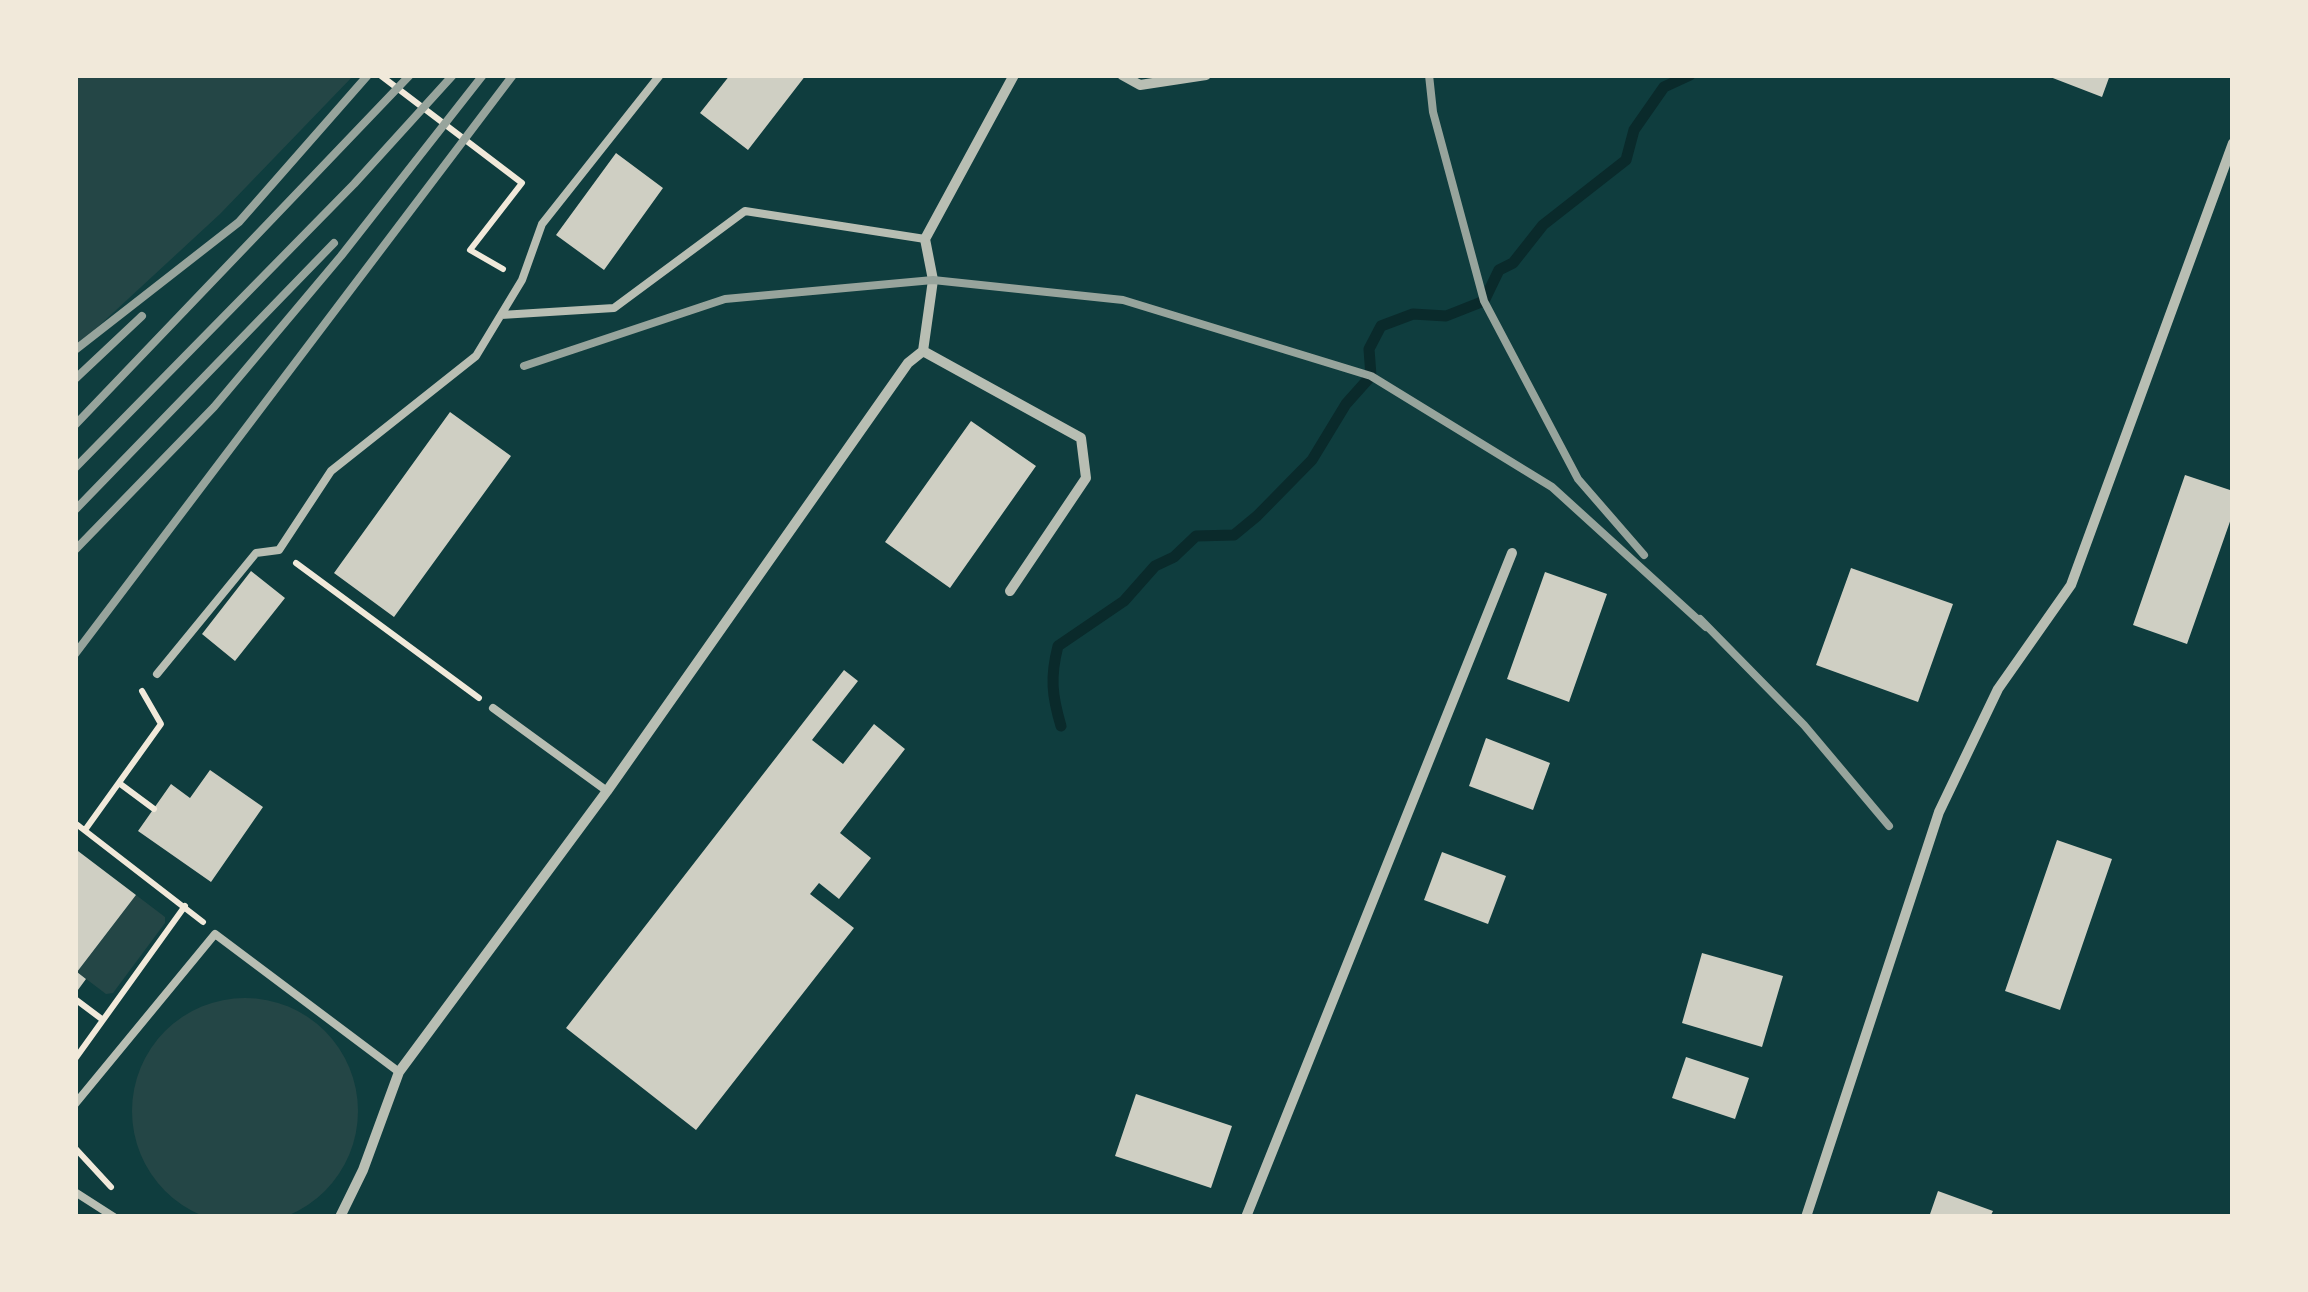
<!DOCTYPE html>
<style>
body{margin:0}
#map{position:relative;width:2308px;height:1292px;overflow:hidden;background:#0f3d3e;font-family:"IBM Plex Sans",sans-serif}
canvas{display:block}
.frame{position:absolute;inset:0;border:78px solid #f1e9da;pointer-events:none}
</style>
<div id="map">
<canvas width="2308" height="1292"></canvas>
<div class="frame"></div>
</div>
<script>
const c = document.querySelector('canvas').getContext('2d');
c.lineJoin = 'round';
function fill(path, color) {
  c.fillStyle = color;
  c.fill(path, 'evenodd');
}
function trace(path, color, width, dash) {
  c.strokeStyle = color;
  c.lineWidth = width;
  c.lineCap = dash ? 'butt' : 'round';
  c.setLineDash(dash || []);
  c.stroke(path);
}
const green = new Path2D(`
 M75,75H354L220,214L75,348Z
 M136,895L165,917V923L113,993L106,994L77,972Z
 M132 1111a113 113 0 1 1 226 0a113 113 0 1 1-226 0Z`);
const stream = new Path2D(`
 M1061,726C1052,696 1050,677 1058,646L1124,601L1155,566L1174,557L1196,536L1234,535L1257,516L1312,460L1346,404L1371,376L1369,349L1381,326L1413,314L1446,316L1484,301L1499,270L1513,263L1543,225L1626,160L1634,130L1664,87L1690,75`);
const building = new Path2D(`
 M730,75H806L748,150L700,113Z
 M2045,75H2110L2102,97Z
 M616,153L663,188L604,270L556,235Z
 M450,412L511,456L394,617L334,573Z
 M971,421L1036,466L950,588L885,542Z
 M2185,475L2233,491V513L2187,644L2133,625Z
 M1851,568L1953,604L1918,702L1816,665Z
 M251,571L285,598L235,661L202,634Z
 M1545,572L1607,594L1569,702L1507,679Z
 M844,670L858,681L812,740L843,764L874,724L905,749L840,833L871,858L839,899L819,883L810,894L854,928L696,1130L566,1028Z
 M1486,738L1550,763L1533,810L1469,786Z
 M210,770L263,807L211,882L138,831L171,784L190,798Z
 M2057,840L2112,859L2060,1010L2005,991Z
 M78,851L136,895L77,972L86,979L75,994V855Z
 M1442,852L1506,876L1488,924L1424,900Z
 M1702,953L1783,976L1762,1047L1682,1023Z
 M1686,1057L1749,1078L1735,1119L1672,1098Z
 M1136,1094L1232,1126L1211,1188L1115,1156Z
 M1938,1191L1993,1211L1990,1217H1929Z`);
const path = new Path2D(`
 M380,75L522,183L470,250L503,269
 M296,563L479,698
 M119,783L154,809
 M75,823L203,922
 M85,830L161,724L142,691
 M75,999L103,1020
 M75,1059L185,906
 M75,1148L111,1187`);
const service = new Path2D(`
 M501,315L614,308L745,211L925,239
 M157,674L256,553L279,550L331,471L476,356L522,280L542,224L660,75
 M493,708L607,791
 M75,1104L215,934L399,1072
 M75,1192L114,1217`);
const minor = new Path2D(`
 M1122,75L1140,85L1206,75
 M1010,591L1086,478L1081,438L923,351L933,280L925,239L1014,75
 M340,1217L363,1170L399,1072L607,791L908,363L923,351
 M1246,1217L1512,553
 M1806,1217L1939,812L1998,689L2071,585L2233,143`);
const rail = new Path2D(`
 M1429,75L1433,112L1484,301L1578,479L1644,555
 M75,350L239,222L368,75
 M524,366L725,299L933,280L1123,300L1371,376L1552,487L1706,627
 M75,379L142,316
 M75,425L410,75
 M75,468L354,184L453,75
 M75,510L334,243
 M75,550L214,407L341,256L483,75
 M1700,619L1804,725L1889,826
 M75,654L513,75`);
fill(green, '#244646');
trace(stream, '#0a2a2b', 11);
fill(building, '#cfcfc3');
trace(path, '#f1e9da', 6);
trace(service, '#b8beb3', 8);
trace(minor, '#b8beb3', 10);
trace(rail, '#97a49c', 8);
</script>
